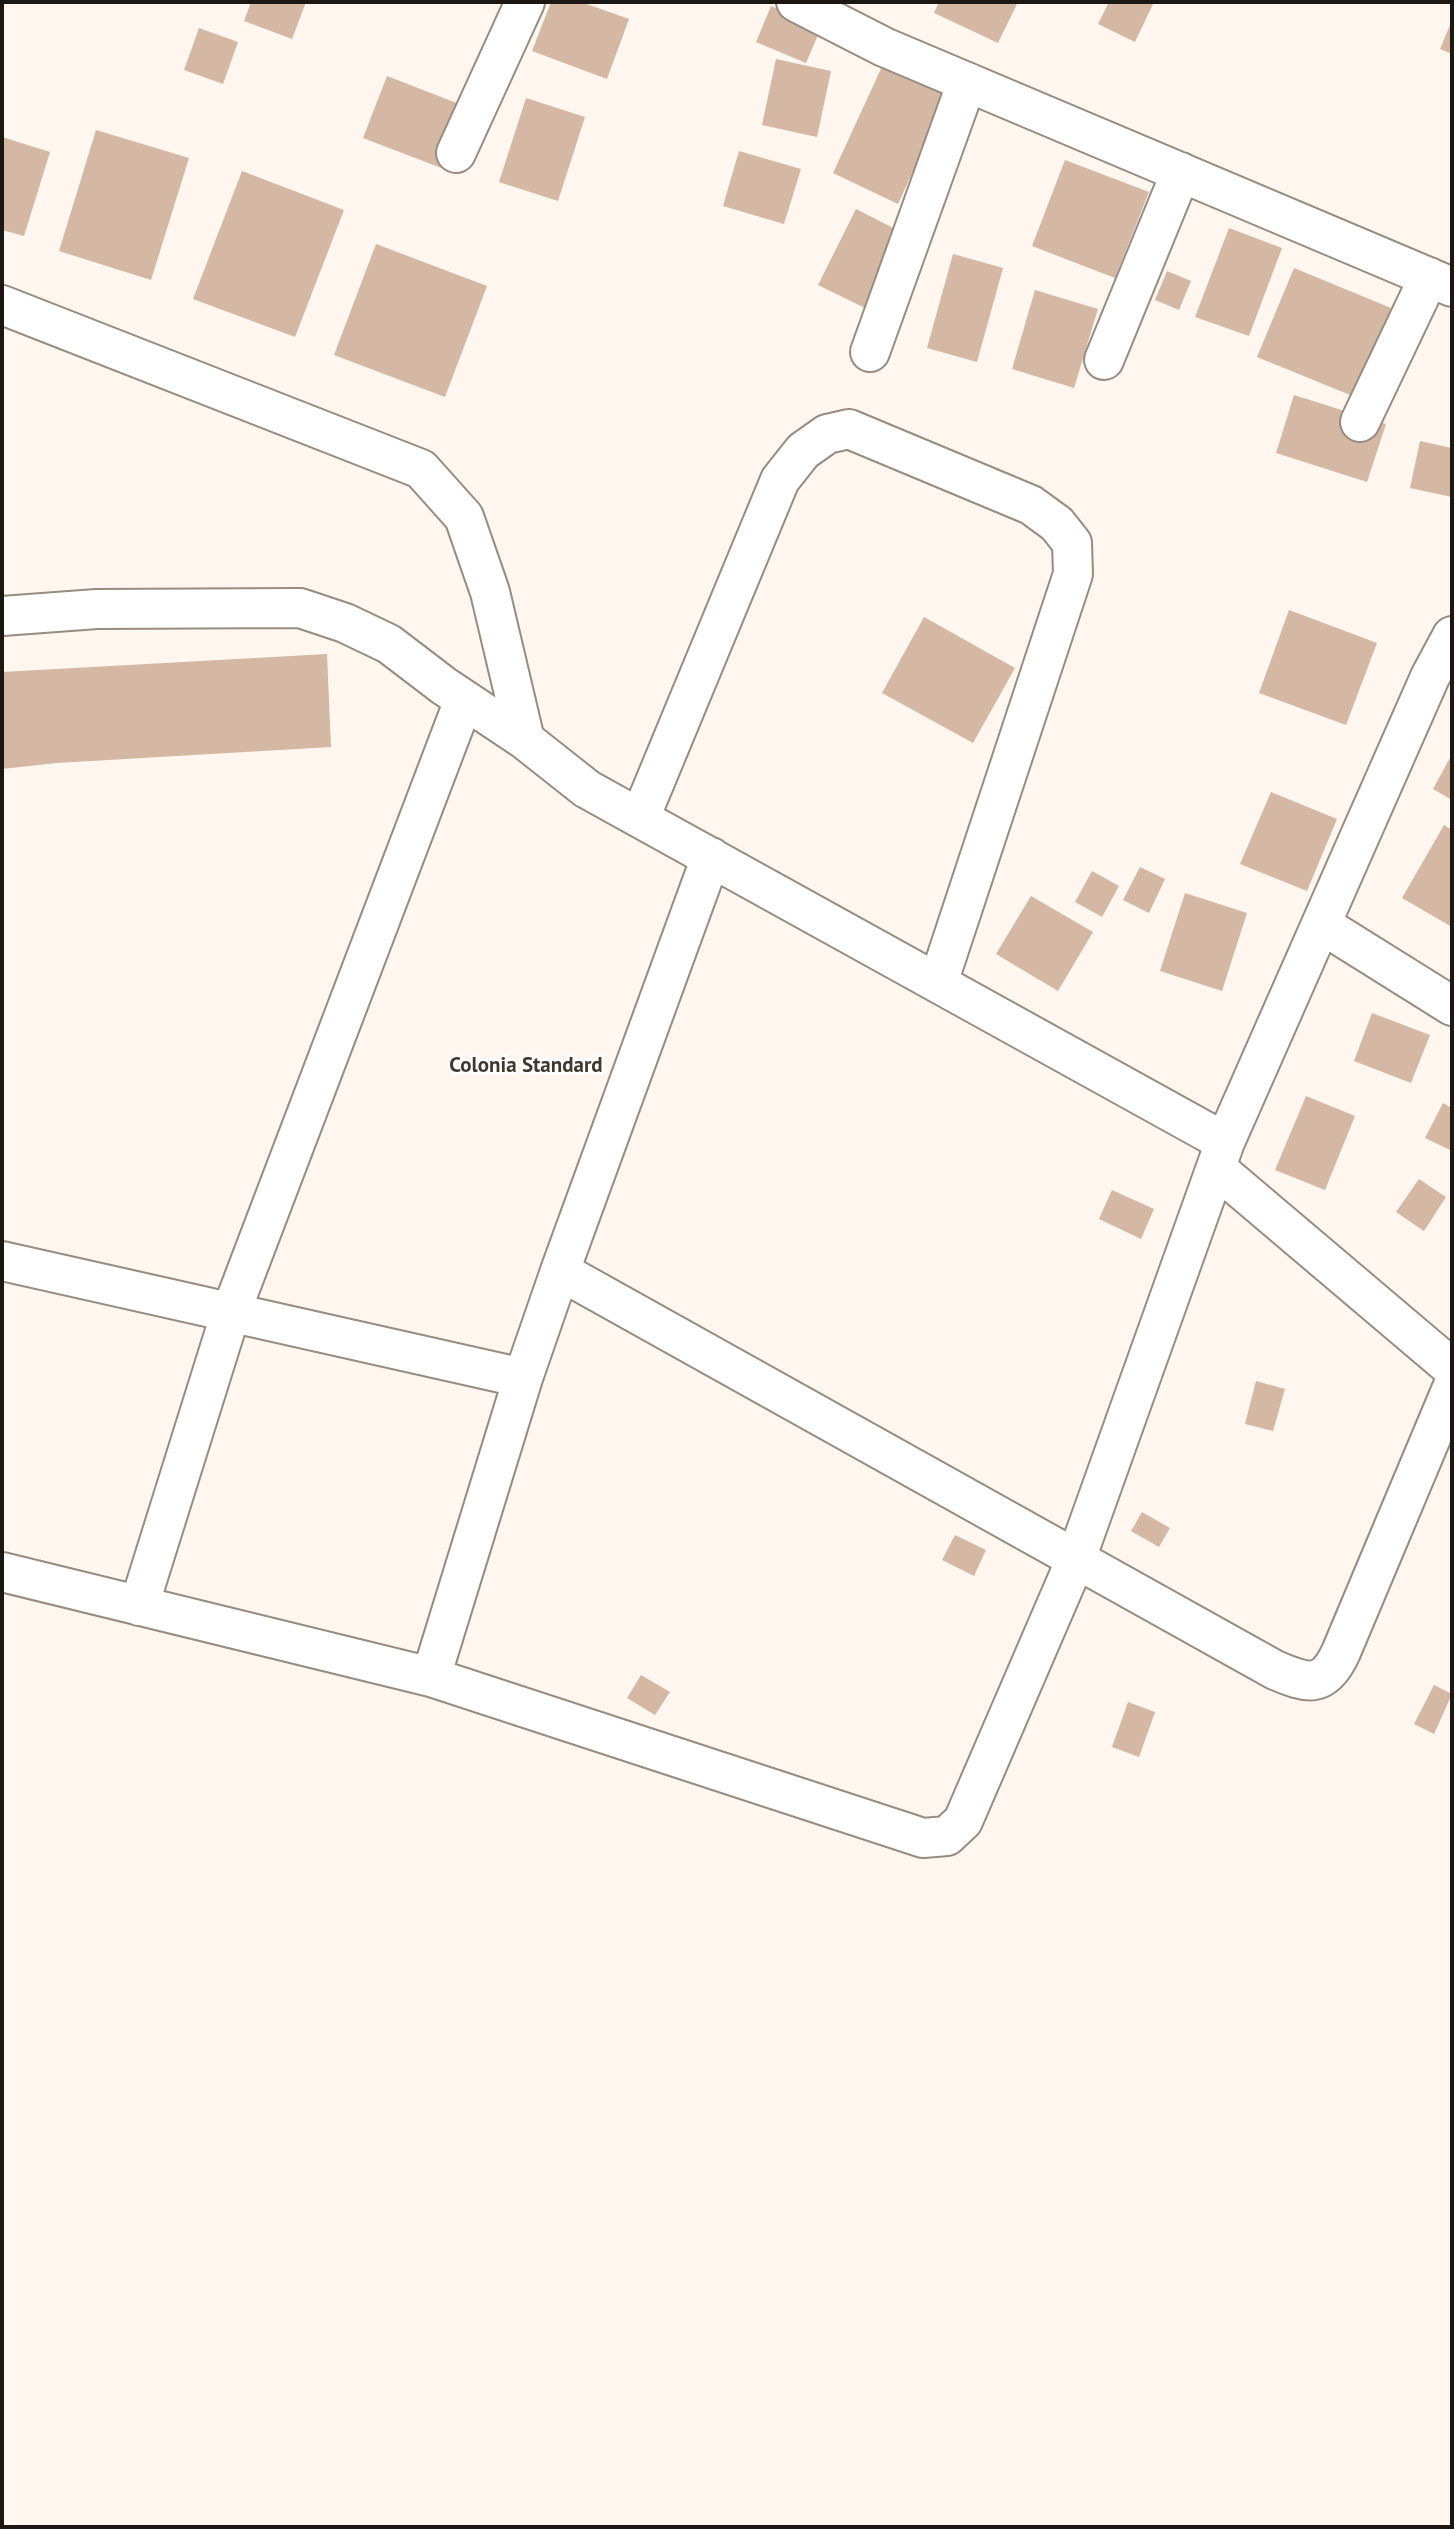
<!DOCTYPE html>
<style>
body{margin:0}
#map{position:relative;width:1454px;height:2529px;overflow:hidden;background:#fef6ef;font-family:"PT Sans",sans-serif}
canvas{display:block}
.frame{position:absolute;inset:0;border:4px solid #1c1713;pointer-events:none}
</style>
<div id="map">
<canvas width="1454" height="2529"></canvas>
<div class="frame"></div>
</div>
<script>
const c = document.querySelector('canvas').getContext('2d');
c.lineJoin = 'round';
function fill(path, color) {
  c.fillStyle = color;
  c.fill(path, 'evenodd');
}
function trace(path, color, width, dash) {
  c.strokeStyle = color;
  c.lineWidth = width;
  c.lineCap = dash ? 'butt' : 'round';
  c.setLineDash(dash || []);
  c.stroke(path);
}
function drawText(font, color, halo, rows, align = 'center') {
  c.font = font + ' "PT Sans",sans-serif';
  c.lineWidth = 5;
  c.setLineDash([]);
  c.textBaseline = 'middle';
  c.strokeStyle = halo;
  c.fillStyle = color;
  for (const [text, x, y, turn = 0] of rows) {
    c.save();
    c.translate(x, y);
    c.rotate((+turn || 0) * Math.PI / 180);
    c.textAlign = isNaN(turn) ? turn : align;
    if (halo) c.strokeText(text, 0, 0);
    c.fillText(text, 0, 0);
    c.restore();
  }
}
const building = new Path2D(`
 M251,2H306L292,39L244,21Z
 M551,2H581L629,19L607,79L532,51Z
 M939,2H1018L998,43L934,13Z
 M1109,2H1154L1135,42L1098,24Z
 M771,6L821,28L806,63L756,42Z
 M1452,20V54L1440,49Z
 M199,28L238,42L223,84L184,70Z
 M776,59L831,71L817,137L762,125Z
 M885,60L950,90L898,204L833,173Z
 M387,76L467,107L444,169L363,138Z
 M526,98L585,117L558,201L499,182Z
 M96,130L189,158L151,280L59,251Z
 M2,137L50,152L24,236L2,230Z
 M739,151L801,169L784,224L723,206Z
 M1065,160L1149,192L1115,278L1032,246Z
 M242,171L344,210L295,337L193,299Z
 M856,209L905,234L867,309L818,285Z
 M1229,228L1282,248L1249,336L1195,317Z
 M376,244L487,286L445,397L334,355Z
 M953,254L1003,268L977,362L927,348Z
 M1294,268L1391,308L1355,397L1257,357Z
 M1167,271L1191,281L1179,310L1155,300Z
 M1035,290L1098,309L1074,388L1012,369Z
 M1294,395L1386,424L1367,482L1276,453Z
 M1420,441L1452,448V497L1410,488Z
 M1289,610L1377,643L1346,725L1259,693Z
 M924,617L1015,668L973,743L882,693Z
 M327,654L331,747L57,763L2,769V672Z
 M1452,754V800L1433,789Z
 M1271,792L1337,819L1307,891L1240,864Z
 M1444,825L1452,830V927L1402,898Z
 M1140,867L1165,879L1149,913L1123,900Z
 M1092,871L1119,886L1102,917L1075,902Z
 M1185,893L1247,913L1222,991L1160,971Z
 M1031,896L1093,932L1058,991L996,954Z
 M1372,1013L1430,1035L1411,1083L1354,1061Z
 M1306,1096L1355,1116L1325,1190L1275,1170Z
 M1443,1103L1452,1108V1151L1425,1138Z
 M1419,1179L1446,1197L1424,1231L1396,1212Z
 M1112,1190L1154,1209L1141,1239L1099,1219Z
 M1256,1381L1285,1389L1273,1431L1245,1424Z
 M1142,1512L1170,1528L1159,1547L1131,1531Z
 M955,1535L986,1550L974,1576L942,1560Z
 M641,1675L670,1692L655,1715L627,1698Z
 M1434,1685L1452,1694L1434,1734L1414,1724Z
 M1128,1702L1155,1712L1139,1757L1112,1747Z`);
const minor = new Path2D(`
 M796,2L884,47L1452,287
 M456,153L525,2
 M2,305L421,469L464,517L490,592L525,740
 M870,352L967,82
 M1104,360L1181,172
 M1360,422L1429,277
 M2,616L97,609L300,608L345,623L389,644L444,686L525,740L587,789L1225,1142
 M640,818L780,480L803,451L827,434L849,429L1031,505L1057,524L1072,543L1073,574L938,983
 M1321,924L1452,1006
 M1216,1168L1452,1368
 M2,1261L523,1378
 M560,1271L711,857
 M2,1572L431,1677L523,1378L560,1271L1275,1670C1308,1684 1324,1689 1341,1652L1452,1388
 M139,1606L231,1312L464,700
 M431,1677L923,1838L947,1836L963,1821L1076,1559L1225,1142L1430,677L1452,636`);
const neighbourhoodNames = [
 ["Colonia Standard",526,1066]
];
fill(building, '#d5b8a4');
trace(minor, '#988b80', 42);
trace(minor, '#fff', 38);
drawText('bold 21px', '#42372e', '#fff', neighbourhoodNames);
</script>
